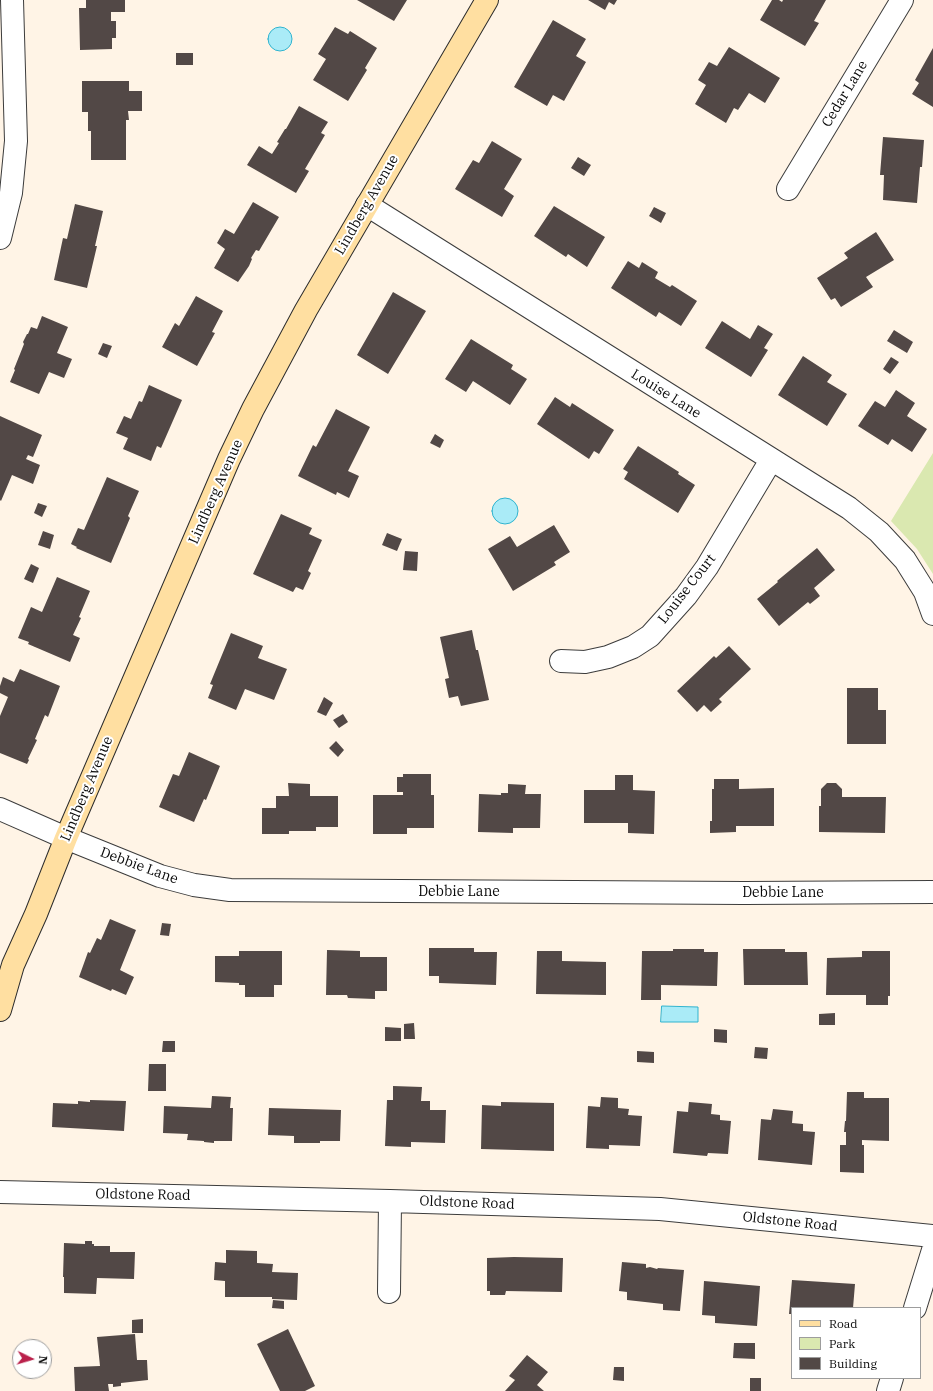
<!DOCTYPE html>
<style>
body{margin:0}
#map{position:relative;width:933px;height:1391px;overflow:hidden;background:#fff4e6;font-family:"IBM Plex Serif",serif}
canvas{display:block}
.legend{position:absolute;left:791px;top:1307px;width:130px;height:72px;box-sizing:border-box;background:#fff;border:1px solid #9d9d9d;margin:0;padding:5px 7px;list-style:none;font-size:12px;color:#090909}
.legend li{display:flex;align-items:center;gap:8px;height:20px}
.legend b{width:20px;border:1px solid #9d9d9d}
.north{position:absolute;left:12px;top:1339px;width:40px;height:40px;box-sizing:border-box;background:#fff;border:1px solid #9d9d9d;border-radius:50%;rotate:95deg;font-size:11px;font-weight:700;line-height:16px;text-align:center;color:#090909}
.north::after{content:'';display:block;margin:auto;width:14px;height:18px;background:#ba214b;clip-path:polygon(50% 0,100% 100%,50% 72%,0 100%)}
</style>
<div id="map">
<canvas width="933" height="1391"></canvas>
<ul class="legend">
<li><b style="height:5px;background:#ffdfa1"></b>Road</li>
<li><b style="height:11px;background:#dae8b0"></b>Park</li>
<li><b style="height:11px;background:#524846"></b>Building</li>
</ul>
<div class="north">N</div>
</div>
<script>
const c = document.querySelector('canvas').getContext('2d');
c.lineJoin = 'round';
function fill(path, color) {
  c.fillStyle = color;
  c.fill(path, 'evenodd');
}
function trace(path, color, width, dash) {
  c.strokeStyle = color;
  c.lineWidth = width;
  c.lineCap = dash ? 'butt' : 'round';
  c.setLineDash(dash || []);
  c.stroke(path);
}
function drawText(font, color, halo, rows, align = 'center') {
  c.font = font + ' "IBM Plex Serif",serif';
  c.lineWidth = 4;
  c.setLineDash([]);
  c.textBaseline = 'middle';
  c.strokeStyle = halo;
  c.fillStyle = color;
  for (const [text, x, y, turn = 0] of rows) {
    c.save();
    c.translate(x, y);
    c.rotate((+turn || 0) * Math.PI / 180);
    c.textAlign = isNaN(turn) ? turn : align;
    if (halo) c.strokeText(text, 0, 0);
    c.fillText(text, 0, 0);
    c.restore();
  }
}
const green = new Path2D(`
 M933,453V574L917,549L891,521Z`);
const water = new Path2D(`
 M268 39a12 12 0 1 1 24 0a12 12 0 1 1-24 0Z
 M492 511a13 13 0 1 1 26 0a13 13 0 1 1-26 0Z
 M662,1006L698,1007V1022H661Z`);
const building = new Path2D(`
 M86,0H125V12H111V21H116V38H112V49L80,50L79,8H86Z
 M357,0H407L394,21Z
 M588,0H617L614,5L609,2L605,10Z
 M772,0H779L782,2L783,0H826L814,21L819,23L805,46L760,20Z
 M553,20L586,39L576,56L586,62L564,101L553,95L547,106L514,87Z
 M335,27L348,34L350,31L377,48L365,68L367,70L348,101L313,80L326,59L318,54Z
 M729,47L780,78L765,103L749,93L738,110L734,108L726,123L695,104L706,85L698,80L709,62L717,66Z
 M933,48V107L912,94L919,83L915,80Z
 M176,53H193V65H176Z
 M82,81H129V91H142V111H128L129,120H126V160H91V131H88V112H82Z
 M299,106L328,122L321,133L325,135L305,169L309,171L296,193L247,165L259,146L272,154L279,143L277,142L285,129H286Z
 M883,137L924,140L922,167H920L917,203L883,200L884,175H880Z
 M492,141L522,159L504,189L514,196L502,217L455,189L473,160L479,163Z
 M578,157L591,165L584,176L571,168Z
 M253,202L279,217L259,251L256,250L251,258L252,259L249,266L238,282L214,268L225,249L217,243L225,229L234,234Z
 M75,204L103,211L95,246H97L87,288L54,280L63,238L67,239Z
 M554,206L605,237L587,267L568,254L566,257L534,236Z
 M654,207L666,213L661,223L649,216Z
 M876,232L894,260L866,277L873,287L841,307L835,298L831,300L817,278L848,258L844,253Z
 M628,261L639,268L642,262L658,272L655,278L670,287L672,285L697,301L681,326L659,312L656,317L611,288Z
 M393,292L426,311L388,374L357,355Z
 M196,296L223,311L212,332L215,333L197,366L162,347L175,323L179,326Z
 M42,316L68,327L57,353L72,359L64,378L49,372L39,394L10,382L15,370L14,369L24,344L23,342L27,334H28L31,327L37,329Z
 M722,321L750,339L758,325L773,334L764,348L768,350L751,377L705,348Z
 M894,330L913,342L907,353L887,341Z
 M471,339L513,365L511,369L527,379L510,405L473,381L466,392L445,379Z
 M103,343L112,346L107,358L98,354Z
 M803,356L832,375L827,382L847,394L827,426L778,395Z
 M891,357L899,362L890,374L883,369Z
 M149,385L182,400L161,448L157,446L151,461L123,449L128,438L116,433L124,416L131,419L139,401L142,402Z
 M896,390L915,403L907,416L927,429L912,452L892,439L888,445L858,426L875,401L885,407Z
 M555,397L570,407L572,403L614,430L599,454L594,451L589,459L537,424Z
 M336,409L370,427L348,471L359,476L349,498L337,492L336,495L298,476L313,445L316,447Z
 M0,416L42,435L33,457L28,455L26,459L40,465L33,484L12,475L1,501L0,500Z
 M435,434L444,440L440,448L430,443Z
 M638,446L679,472L678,474L695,485L678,513L624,479L628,472L623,469Z
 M107,477L139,491L128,516L130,518L111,563L76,548L77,547L71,544L78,528L84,530Z
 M38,503L47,506L42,517L34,513Z
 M281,514L312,528L309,534L322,540L308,571L311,573L303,590L296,587L293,592L253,574Z
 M554,525L570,552L554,562L556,565L513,591L488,549L510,536L517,547Z
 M43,531L54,535L50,549L38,545Z
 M387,533L402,539L397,551L382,545Z
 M817,548L835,570L814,588L820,596L810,604L808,602L779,626L757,599L778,582L777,581Z
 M405,551L418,552L417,571L403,570Z
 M31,564L39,568L33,583L24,579Z
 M57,577L90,591L79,617L81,618L73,635L80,638L70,662L28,644L29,642L18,638L31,607L42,612Z
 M472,630L476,650H478L489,700L461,706L458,696L449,698L445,679L449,678L440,637Z
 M231,633L263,646L258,658L287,669L274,700L245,689L236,710L208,698L213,685L210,684Z
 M729,646L751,669L719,699L722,702L711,712L704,705L697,712L677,691L714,656L716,658Z
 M20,669L60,686L48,717L45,715L35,739L37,740L28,759L29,760L27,764L0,753V716L8,697L0,693V686L3,677L14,682Z
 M847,688H878V710H886V744H847Z
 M324,697L333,703L326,716L317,712Z
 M343,714L348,722L339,728L333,720Z
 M336,741L344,750L338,757L329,748Z
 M189,752L220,766L206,800L204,799L194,822L159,807L173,774L179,776Z
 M403,774H431V795H434V828H407V834H373V795H403V792H397V777H403Z
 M615,775H633V790L655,791L654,834L628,833V823H584V790H615Z
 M714,779H739V789L774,788V826H736V832L710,833V821H712V789H714Z
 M288,783L310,784V796H338V827H316V831H289V834H262V808H276V796H289Z
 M827,783H836L842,789V797H886L885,833L819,832V806H821V789Z
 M508,784L526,785L525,794H541L540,828H513V833L478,832L479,794L501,795V793H508Z
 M110,919L136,930L120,970L134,977L126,995L112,989L111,991L79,977L88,952L90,953L97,938L101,940Z
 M162,923L171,924L169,936L160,935Z
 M429,948H474V952H497L496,985L439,983V976H429Z
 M673,949H704V952H718L717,986L661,985V1000H641L642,951H673Z
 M743,949H785V952H807L808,985H744Z
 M327,950L360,951V957H387V991H375V999L348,998L347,995H326Z
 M239,951H282V985H274V997H245V985H239V983L215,982V956H239Z
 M537,951H562V961L606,962V995L536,994Z
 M862,951H890V996H888V1005H866V995H826L827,958L862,957Z
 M835,1013V1025H819V1014Z
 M414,1023L415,1039H404V1024Z
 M385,1027L401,1028V1041H385Z
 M714,1029L727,1030V1043L714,1042Z
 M163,1041H175V1052H162Z
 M755,1047L768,1048L767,1059L754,1058Z
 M637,1051L654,1052V1063L637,1062Z
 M149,1064H166V1091H148Z
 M393,1086L422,1087L421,1101H430V1110H446L445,1143L411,1142V1147L385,1146L387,1100H393Z
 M847,1092H864V1098H889V1141L862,1140V1145H864V1173L840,1172V1145H846V1132H844L845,1121H846Z
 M212,1096L231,1097L230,1108H233L232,1141H214V1143L204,1142V1141L187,1140L188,1134L163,1133L164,1106L211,1108Z
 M601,1097L618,1098V1108L629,1109L628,1115L642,1116L640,1146L609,1145V1149L586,1148L588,1106L600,1107Z
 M90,1100L126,1101L124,1131L52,1127L53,1103L78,1104V1101L90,1102Z
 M501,1102L554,1103V1151L481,1149L482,1105L501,1106Z
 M689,1102L712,1104L711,1114L720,1115V1120L731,1121L728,1154L708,1153L707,1156L673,1153L677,1111L688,1112Z
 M269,1108L341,1110L340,1141H320V1143H294V1136L268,1135Z
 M773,1109L793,1111L792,1123L803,1124V1131L815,1132L812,1165L758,1160L761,1119L771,1120Z
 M85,1241H92V1244H94V1246H110V1252H135L134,1279L97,1278L96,1294L64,1293V1277H63L64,1243L85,1244Z
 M226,1250L257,1251V1263L273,1264L272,1272L298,1273L297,1300L272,1299V1297H225V1281L214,1280L215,1262L226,1263Z
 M514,1257L563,1258L562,1292L506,1291L505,1295H490V1291H487V1258Z
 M622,1262L646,1264V1268L650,1267L657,1269L658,1268L684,1270L680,1311L663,1310V1304L627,1300V1292L619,1291Z
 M792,1280L855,1284L853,1308H792V1314H789Z
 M704,1281L760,1286L757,1326L715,1323V1316L702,1315Z
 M273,1300L284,1301V1309L272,1308Z
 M143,1319V1333H132V1320Z
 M288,1329L315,1386L305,1391H280L257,1344Z
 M135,1334L137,1360H147L148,1380L121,1383V1386L113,1387V1384H108L109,1391H75L74,1367L100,1366L97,1337Z
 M734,1343H755V1359L733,1358Z
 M527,1355L548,1372L537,1385L544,1391H505L515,1380L509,1376Z
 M614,1367H624V1381L613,1380Z
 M750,1378H761V1391H750Z`);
const street = new Path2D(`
 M788,189L902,0
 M367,205L849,508L879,532L905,560L925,592L933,614
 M0,238L11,193L16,141L12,0
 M561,661L585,662L608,657L633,647L650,636L686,596L707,567L771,460
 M0,809L66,838L160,876L194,885L230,890L744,893L933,892
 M0,1192L390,1201L660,1209L933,1236
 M389,1292L390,1201
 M915,1308L933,1250
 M888,1391L892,1378`);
const secondary = new Path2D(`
 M0,1010L13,965L36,914L66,838L229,459L253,409L306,310L487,0`);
const streetNames = [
 ["Cedar Lane",845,94,-59],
 ["Lindberg Avenue",367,205,-60],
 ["Louise Lane",666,394,32],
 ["Lindberg Avenue",216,492,-66],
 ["Louise Court",687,589,-52],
 ["Lindberg Avenue",87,789,-67],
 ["Debbie Lane",139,866,20],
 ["Debbie Lane",459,892],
 ["Debbie Lane",783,893],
 ["Oldstone Road",143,1195,1],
 ["Oldstone Road",467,1203,2],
 ["Oldstone Road",790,1222,6]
];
fill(green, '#dae8b0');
fill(water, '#aaebf7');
trace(water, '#31b3ce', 1);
fill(building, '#524846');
trace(street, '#3c3c3c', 24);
trace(secondary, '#2b2b2b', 24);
trace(street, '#fff', 22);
trace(secondary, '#ffdfa1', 22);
drawText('14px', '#090909', '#fff', streetNames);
</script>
